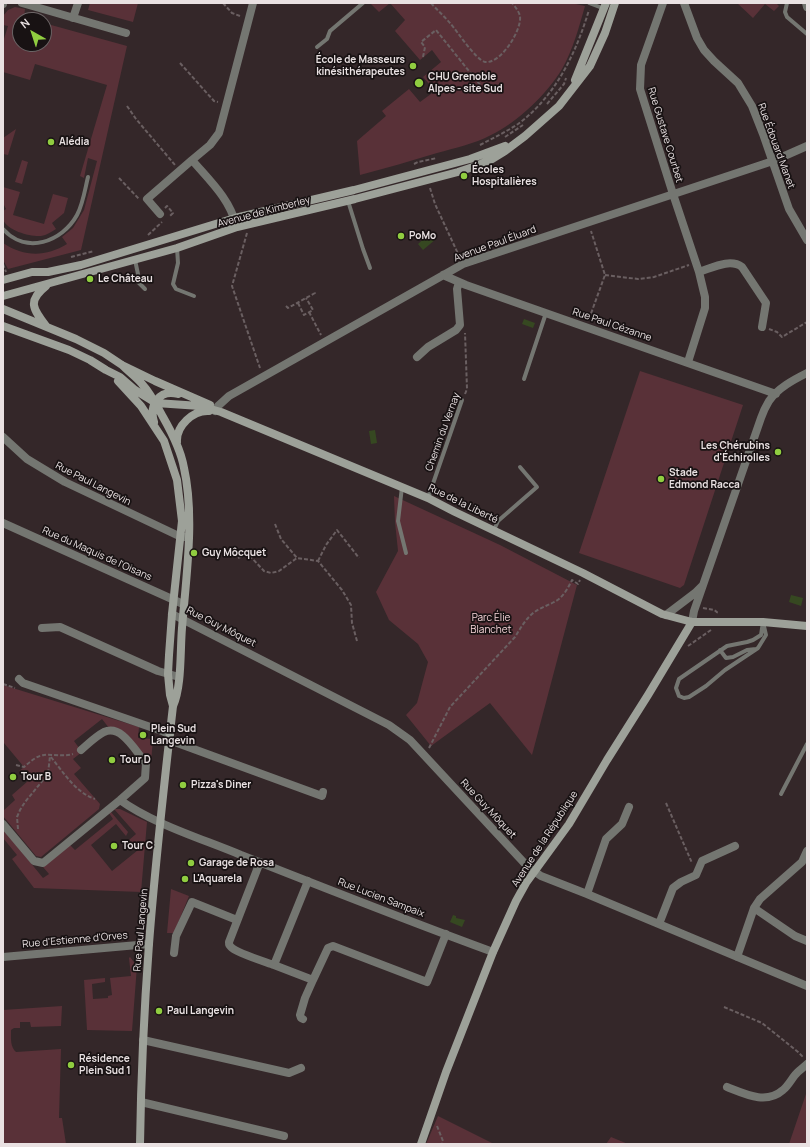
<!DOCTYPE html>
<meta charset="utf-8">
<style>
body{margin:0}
#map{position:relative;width:810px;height:1147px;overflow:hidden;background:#342729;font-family:Manrope,sans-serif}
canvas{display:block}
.frame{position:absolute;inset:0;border:4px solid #e9e1e2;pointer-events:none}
.north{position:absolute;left:12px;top:12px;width:40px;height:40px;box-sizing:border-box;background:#181213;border:1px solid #6c6566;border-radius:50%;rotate:321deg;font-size:11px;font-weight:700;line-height:16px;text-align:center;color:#e9e1e2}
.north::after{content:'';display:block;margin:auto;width:14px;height:18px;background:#90cd40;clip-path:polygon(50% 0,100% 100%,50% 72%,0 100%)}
</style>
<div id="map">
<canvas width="810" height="1147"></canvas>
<div class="frame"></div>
<div class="north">N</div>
</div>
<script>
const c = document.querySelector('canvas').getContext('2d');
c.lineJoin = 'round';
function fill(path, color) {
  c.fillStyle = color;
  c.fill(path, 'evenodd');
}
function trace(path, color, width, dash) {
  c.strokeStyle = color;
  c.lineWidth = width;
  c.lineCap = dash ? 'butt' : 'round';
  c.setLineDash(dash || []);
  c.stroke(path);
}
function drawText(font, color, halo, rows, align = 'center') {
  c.font = font + ' Manrope,sans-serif';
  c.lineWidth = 3.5;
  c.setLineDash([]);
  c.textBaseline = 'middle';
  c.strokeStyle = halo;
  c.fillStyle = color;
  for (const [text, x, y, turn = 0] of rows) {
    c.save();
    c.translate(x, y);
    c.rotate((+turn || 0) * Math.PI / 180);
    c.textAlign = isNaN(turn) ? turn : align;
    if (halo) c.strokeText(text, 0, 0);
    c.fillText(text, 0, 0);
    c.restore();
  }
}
const green = new Path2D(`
 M90,3H138L133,22L88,10Z
 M370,3H571L585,6C579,27 573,50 562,69C547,94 518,122 491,135C474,144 455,148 437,153C411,161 386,168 360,175L357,141L386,116L382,111L409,89L420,102L435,91L423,77L441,62L432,50L420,60L395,31L405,20L390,3L379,12Z
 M737,3H777V4L779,6L774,11L765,4L753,18Z
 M15,7L25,9L24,17L34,20H20V44H44V23L127,46L81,250L8,269L3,260V243C24,257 46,257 67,244L62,237L73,228L84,210L97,161L88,158L84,178L80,176L107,85L35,64L30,80L3,72V42L8,26L3,25V16L8,10Z
 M16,129L8,155L3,154V138Z
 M22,160L28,162L22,184L15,182Z
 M3,187L20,192L13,215L44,224L53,194L68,198L64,213L52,223L56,229C51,232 47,235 41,236C31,237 8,231 3,220C2,218 3,213 3,211L6,209L3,203Z
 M640,371L743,405L684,585L680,588L579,553Z
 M394,496L500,545L577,585L532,755L490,703L431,746L406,715L417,703L428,662L418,644L389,620L376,592L398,551L395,522Z
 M3,685L139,727L138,738L153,739L151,762L147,763L109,728L102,719L74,741L82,752L73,759L81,768L74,774L100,804L99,809L41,857L36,856L3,816V811L15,800L12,795L28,781L19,771L24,767L4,743H3Z
 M114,809H120L147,822L141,892L34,888L12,859L17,855L3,838V829L43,878L49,874L43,867L70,845L75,850L113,819L109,813L111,812L128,832L126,836L116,824L91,845L112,871L138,850L129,840L136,834Z
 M171,889L189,896L174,933H167Z
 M130,957L137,966L132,1031L87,1030L84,980L105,978V982L92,984L93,999L108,998V996L112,995L110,978L131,976L129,958Z
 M62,1006L61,1026L31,1027L30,1022H20V1028H14L11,1030C11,1038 10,1047 16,1052L61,1049L59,1118H62L66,1144H3V1010Z
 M807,1091V1144H789Z
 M438,1116L494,1144H426Z
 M611,1137L628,1144H606Z`);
const water = new Path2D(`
 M430,233L436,239L423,250L418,244Z
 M524,319L535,323L533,328L522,324Z
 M375,430L377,443L371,444L369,431Z
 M791,595L803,598L801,606L789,602Z
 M453,915L456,916V918L465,920L462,927L450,922Z`);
const path = new Path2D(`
 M223,3L232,13L240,16
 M431,3C437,10 444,16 450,23C457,31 476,60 485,62C501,64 522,30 520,16C519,12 515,6 512,3
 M423,57L425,47L421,42L436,30L481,86
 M180,63L214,101L218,102
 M547,104L564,84L566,78
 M127,106L136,119L175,165
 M505,137L523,125
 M480,145C493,138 506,132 518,124C556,96 576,53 589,10
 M414,164L418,162L437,158
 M119,178L139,199
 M430,188L435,204L460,258
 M165,208L167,206L173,213L169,217
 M247,233L232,286L260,368
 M148,235L162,222
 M71,257L94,251
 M3,264L6,272
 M605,275L638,279L654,277L689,265
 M298,303L304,315L313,310L306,298
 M286,306L288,308L315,293L314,291
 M309,312L321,335
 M589,319L605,275L591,231
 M769,329L777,332L782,337L807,322
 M465,394L467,389L465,333
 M275,524L281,539L297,558
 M238,558L246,555L250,556L264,571L271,573L279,571L297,558L318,561L342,590L351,605L352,623L357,641
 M318,561L326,545L337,530L359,558
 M703,608L714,610L717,612L716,615
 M688,646L711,630
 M3,684L15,688
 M429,748L450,707L515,637C520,629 525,620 532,614C539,608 547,606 554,602C563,598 568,588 572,580L578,584L580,580
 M51,757C63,772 76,793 95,799
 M16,765L24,767C30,762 36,756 44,755C53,754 63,757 73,754
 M666,803L692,863
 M18,829L17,817L20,810L25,802L48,774L50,756
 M724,1007L762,1023L798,1052L803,1057
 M437,1126L443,1141L442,1144`);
const lane = new Path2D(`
 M589,3L605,9
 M787,3L785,12L787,17L807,34
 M317,47L327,39L330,31L363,3
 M348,201L363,249L370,268
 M3,229C26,255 62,242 77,215C83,204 85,189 88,177
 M177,248L178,263L173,284L176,289L194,296
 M135,260L138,274L137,281L145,289
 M524,379L546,313
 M402,487L398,521L406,553
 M428,498L462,400
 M494,530L498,521L537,487L520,467
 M763,622L766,635L758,648L725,670L706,686L689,697L684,698L679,696L676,688L679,679L727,646L747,642L753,640L761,635Z
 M720,650L726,658L733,657L747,650L756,649
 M781,794L807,744`);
const street = new Path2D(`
 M22,3L126,33
 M663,3L641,65L640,89L673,194L699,272L705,297V308L688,362
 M684,3L697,38L704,50L714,61L738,83L752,106L763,134L789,209L807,240
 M806,3L807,7
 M3,4V3
 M73,18L78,3
 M160,214L147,199L192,160
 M236,225C230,199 209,180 192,160L210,145L219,133L253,3
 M699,272C712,268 730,258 742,267L766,303L762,327
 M443,275L466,285L776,394
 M417,357L428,347L456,330L460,325L457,289L459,282
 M215,411L218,406L229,396L463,264L773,161L807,146
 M3,437L27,459L65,482L181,537H187
 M3,523L183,604
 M172,614L389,725L410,740L528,867L541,876L587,894L807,986
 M666,615L695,593L702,586
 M692,622L694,611L761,418C763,412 766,406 769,401C778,388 793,380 807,373
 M42,628L60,627L158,671L179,677
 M19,679L23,683L162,731L170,735
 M169,740L322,796L323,792
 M120,800C153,824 203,839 241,855C325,888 408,921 493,952
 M3,824L34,861L43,863L120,800L145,778L146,763C135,751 122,724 104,732C96,736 88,744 81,750
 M260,862L229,942C229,945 229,945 231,947C236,953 266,962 274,965
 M308,881L274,965L313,980L328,948L333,946L427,982L446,934
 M587,894L606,839L622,824L629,807
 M754,908L795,936L807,941
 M659,924L673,888L681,882L696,875L702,861L735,846
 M174,953L176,936L192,902L237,920
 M3,957L149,944
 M737,957L754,908L760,899L802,862L807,851
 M303,1019L301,1018L300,1015L305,998L313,980
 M143,1040L289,1073L301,1068
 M727,1087C745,1094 766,1105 783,1090C788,1086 791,1080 795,1075C798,1071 803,1068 807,1064
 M141,1102L284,1136`);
const secondary = new Path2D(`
 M575,80L606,3
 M3,280L32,272H48L81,265L235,218L354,190L470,159L505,146
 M3,296L177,248L237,227L355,199L458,172L476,166L492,159L505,151L525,136L559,106L590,66L605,33L615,3
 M3,309L76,339L104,353L122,365L155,381L210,405
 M3,326L69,350L90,360L106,370L120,377L135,390L156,403L200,406L221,412L428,498L455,512L583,573L662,614L692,622H763L807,626
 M46,326C33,309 27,301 46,286
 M122,365C129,372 136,377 142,384C151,394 157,406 163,417C172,433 181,450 184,468C195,517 186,578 182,628C180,651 182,686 173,706C164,785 155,865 149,944C144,1011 141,1077 140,1144
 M118,381L141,406L164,441L177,480L182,521L172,614L169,655L168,674L170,695L173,706
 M154,422C149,405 159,389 178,394
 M177,442C176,426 193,410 209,411
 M421,1144L446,1072L493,952L516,901L526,883L569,824L607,760L648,695L692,622`);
const markers = [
 [413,66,4,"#90cd40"],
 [419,83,5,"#90cd40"],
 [51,142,4,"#90cd40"],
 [464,176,4,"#90cd40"],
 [401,236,4,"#90cd40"],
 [90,279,4,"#90cd40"],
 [778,452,4,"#90cd40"],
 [661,479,4,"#90cd40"],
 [194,553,4,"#90cd40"],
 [143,735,4,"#90cd40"],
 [112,760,4,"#90cd40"],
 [13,777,4,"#90cd40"],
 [183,785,4,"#90cd40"],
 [114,846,4,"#90cd40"],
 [191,863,4,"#90cd40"],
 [185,879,4,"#90cd40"],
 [159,1011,4,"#90cd40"],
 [71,1065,4,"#90cd40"]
];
const poiNames = [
 ["École de Masseurs",405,60,"right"],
 ["kinésithérapeutes",405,72,"right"],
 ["CHU Grenoble",428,77],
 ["Alpes - site Sud",428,89],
 ["Alédia",59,142],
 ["Écoles",472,170],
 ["Hospitalières",472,182],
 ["PoMo",409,236],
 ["Le Château",98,279],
 ["Les Chérubins",770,446,"right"],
 ["d'Échirolles",770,458,"right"],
 ["Stade",669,473],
 ["Edmond Racca",669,485],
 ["Guy Môcquet",202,553],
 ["Plein Sud",151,729],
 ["Langevin",151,741],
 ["Tour D",120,760],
 ["Tour B",21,777],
 ["Pizza's Diner",191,785],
 ["Tour C",122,846],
 ["Garage de Rosa",199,863],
 ["L'Aquarela",193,879],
 ["Paul Langevin",167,1011],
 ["Résidence",79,1059],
 ["Plein Sud 1",79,1071]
];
const streetNames = [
 ["Rue Gustave Courbet",665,135,73],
 ["Rue Édouard Manet",776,146,70],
 ["Avenue de Kimberley",264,212,-15],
 ["Avenue Paul Éluard",495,244,-20],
 ["Rue Paul Cézanne",612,325,19],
 ["Chemin du Vernay",443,432,-70],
 ["Rue Paul Langevin",93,484,27],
 ["Rue de la Liberté",463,504,26],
 ["Rue du Maquis de l'Oisans",97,554,24],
 ["Rue Guy Môquet",221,627,27],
 ["Rue Guy Môquet",488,809,47],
 ["Avenue de la République",545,839,-57],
 ["Rue Lucien Sampaix",381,898,21],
 ["Rue Paul Langevin",141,930,-85],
 ["Rue d'Estienne d'Orves",75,940,-5]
];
const parkNames = [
 ["Parc Élie",491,618],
 ["Blanchet",491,630]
];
fill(green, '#593138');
fill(water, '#364821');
trace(path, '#6a5f61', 2, [4, 2]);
trace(lane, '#747671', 4);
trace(street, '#747671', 8);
trace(secondary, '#9da199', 8);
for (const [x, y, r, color] of markers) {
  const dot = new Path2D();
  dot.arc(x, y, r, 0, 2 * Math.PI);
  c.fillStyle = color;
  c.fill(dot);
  trace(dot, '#181213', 1.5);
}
drawText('bold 10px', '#e9e1e2', '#181213', poiNames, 'left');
drawText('10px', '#e9e1e2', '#181213', streetNames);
drawText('10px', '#f7d5d9', '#181213', parkNames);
</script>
